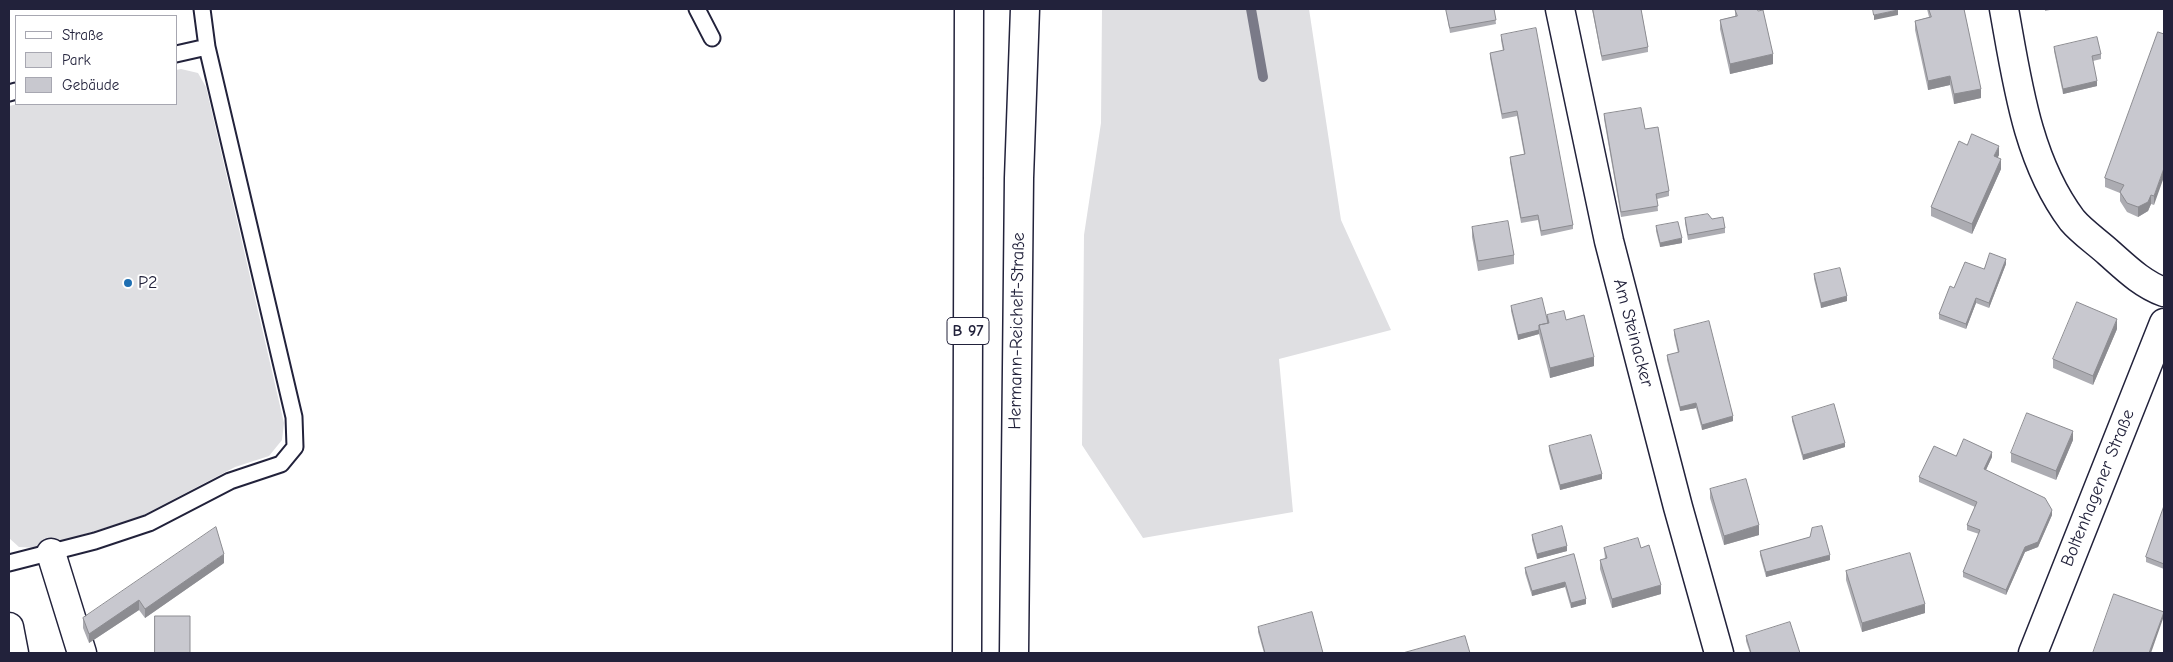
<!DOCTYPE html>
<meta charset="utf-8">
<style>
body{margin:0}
#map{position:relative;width:2173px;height:662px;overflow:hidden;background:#fff;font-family:"Comic Neue",sans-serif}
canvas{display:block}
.frame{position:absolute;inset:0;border:10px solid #22223b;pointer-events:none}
.legend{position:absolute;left:15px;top:15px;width:162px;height:90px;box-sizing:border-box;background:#fff;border:1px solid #a7a7b1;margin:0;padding:6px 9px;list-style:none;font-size:15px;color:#22223b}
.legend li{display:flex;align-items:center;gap:10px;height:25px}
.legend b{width:25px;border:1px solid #a7a7b1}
</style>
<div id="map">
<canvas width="2173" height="662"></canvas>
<div class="frame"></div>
<ul class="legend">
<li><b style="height:6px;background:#fff"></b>Straße</li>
<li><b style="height:14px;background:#dfdfe2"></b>Park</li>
<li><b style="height:14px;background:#c8c8cf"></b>Gebäude</li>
</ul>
</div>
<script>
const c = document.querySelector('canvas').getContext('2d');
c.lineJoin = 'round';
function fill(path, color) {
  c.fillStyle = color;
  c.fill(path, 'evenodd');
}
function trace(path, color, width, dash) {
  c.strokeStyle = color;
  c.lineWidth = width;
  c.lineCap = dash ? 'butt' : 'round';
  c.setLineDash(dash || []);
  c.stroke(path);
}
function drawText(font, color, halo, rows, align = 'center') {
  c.font = font + ' "Comic Neue",sans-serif';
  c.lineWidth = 4;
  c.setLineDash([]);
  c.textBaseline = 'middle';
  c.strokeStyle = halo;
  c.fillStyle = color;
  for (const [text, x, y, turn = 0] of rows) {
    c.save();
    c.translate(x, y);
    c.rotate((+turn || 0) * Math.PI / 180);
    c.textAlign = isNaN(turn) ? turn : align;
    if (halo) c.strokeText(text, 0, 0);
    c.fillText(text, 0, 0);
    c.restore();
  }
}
const green = new Path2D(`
 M1102,9H1309L1341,220L1391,330L1279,359L1293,512L1143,538L1082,445L1084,235L1101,123Z
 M181,69L198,73L206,87L284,423L282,440L269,456L235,467L138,518L38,548L19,547L9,538V106L18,104H176V70Z`);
const stream = new Path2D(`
 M1251,9L1263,77`);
const service = new Path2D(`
 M697,9L712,38
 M176,54L207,47
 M9,93L16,91
 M9,563L95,541L149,523L230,481L281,464L295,447L294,417L207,47L202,9`);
const minor = new Path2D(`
 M1560,9L1609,241L1678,507L1719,653
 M2004,9C2017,81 2027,160 2072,220C2082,232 2097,242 2109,253C2126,268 2142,284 2164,292
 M51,553L82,653
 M9,627L14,653`);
const tertiary = new Path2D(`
 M2033,653L2164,323`);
const primary = new Path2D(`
 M967,653L969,9
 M1014,653L1019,178L1025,9`);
const wall = new Path2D(`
 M1446,9H1494L1496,24L1450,33Z
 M1592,9H1641L1648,47V52L1602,61Z
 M1735,9L1773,64L1730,74L1720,29V20L1735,16Z
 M1927,9H1964L1981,98L1954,104L1950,85L1928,90L1915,30V21L1929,17Z
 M2045,9H2055L2045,11Z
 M2158,32L2154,205L2151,204L2148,211L2138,217L2127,212L2120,201V193L2105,187V178Z
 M1501,35L1573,225V229L1541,236L1538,220L1521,223L1510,162V157L1524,154L1517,116L1502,119L1490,58V53L1503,51L1501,40Z
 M2054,47L2101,54V59L2093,61L2097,86L2063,94L2054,51Z
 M1604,114L1645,129L1669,191V196L1657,199L1658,211L1621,217L1604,119Z
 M1967,145L1999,155L1997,158L2001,169L1972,234L1931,216V207Z
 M1685,218L1725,228V233L1688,240L1685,223Z
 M1656,226L1682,243L1660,247L1656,231Z
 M1472,227L1514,255V264L1478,271L1472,237Z
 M2006,264L1989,308L1976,303L1966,329L1939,319V314L1954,288L1984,269Z
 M1814,274L1847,301L1821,308L1814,279Z
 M1511,306L1547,320V315L1566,320L1594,366L1550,378L1539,334L1518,340L1511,311Z
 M2117,329L2093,385L2053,368V359Z
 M1674,330L1733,421L1702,430L1696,408L1680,411L1667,360V355L1678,353L1674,335Z
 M1792,417L1845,447L1803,460L1792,421Z
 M2073,440L2056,480L2011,462V453Z
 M1549,446L1602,479L1560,490L1549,451Z
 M1956,456L1992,457L1986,470L2052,515L2038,547L2025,552L2006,595L1963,577V572L1979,534L1967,530V525L1975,507L1919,482V477Z
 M1710,489L1759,535L1724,545L1710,498Z
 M2164,506V569L2146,562V557Z
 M1532,535L1567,551L1537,559L1532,540Z
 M1810,537L1830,560L1766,577L1760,555V551Z
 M1604,548H1641L1661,594L1612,608L1600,569V560L1605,559Z
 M1574,554L1586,604L1571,608L1565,587L1532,596L1525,573V568Z
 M224,563L145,618L139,610L89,643L83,628V618Z
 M1846,571L1925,613L1862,632L1846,580Z
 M1258,627L1323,653H1264L1258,632Z
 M1746,636L1800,653H1750L1746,641Z`);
const shadedWall = new Path2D(`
 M1898,10V15L1874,20V15Z
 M1773,54V64L1730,74V64Z
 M1950,76V85L1928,90V81Z
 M2097,81V86L2063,94V89Z
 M1981,89V98L1954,104V94Z
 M1999,146V155L1994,165V156Z
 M2001,159V169L1972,234V224Z
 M2164,168V177L2154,205V196Z
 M2151,195V204L2148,211L2138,217V207Z
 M1682,238V243L1660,247V243Z
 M2006,259V264L1989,308V303Z
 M1847,296V301L1821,308V303Z
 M1976,298V303L1966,329V324Z
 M2117,319V329L2093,385V376Z
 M1539,330V334L1518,340V335Z
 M1594,357V366L1550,378V368Z
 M1696,403V408L1680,411V407Z
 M1733,416V421L1702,430V425Z
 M2073,431V440L2056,480V471Z
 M1845,443V447L1803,460V455Z
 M1992,452V457L1984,474V469Z
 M1602,474V479L1560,490V485Z
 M2052,510V515L2038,547L2025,552L2006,595V590L2025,547Z
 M1759,525V535L1724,545V536Z
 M1567,546V551L1537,559V554Z
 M224,554V563L145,618V609Z
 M1830,555V560L1766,577V572Z
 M1565,582V587L1532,596V591Z
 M1661,585V594L1612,608V599Z
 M1586,599V604L1571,608V603Z
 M139,600V610L89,643V634Z
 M1925,604V613L1862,632V623Z
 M2164,612V616L2151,653H2149Z`);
const building = new Path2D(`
 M1446,9H1494L1496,20L1450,28Z
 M1593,9H1641L1648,47L1602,56Z
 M1735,9H1757L1758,11L1763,10L1773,54L1730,64L1720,20L1737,16Z
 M1873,9H1898V10L1874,15Z
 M1929,9H1964L1981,89L1954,94L1950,76L1928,81L1915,21L1931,17Z
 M1536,28L1573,225L1541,231L1538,215L1521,218L1510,157L1525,154L1517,111L1502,114L1490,53L1504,50L1501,35Z
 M2158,32L2164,34V168L2154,196L2151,195L2148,202L2138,207L2127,203L2120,192L2124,185L2105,178Z
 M2097,37L2101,54L2092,56L2097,81L2063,89L2054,47Z
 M1641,108L1645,129L1658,127L1669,191L1656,194L1658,206L1621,212L1604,114Z
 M1972,134L1999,146L1994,156L2001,159L1972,224L1931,207L1959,141L1967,145Z
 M1708,214L1712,219L1723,217L1725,228L1688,235L1685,218Z
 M1508,221L1514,255L1478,261L1472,227Z
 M1678,222L1682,238L1660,243L1656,226Z
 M1990,253L2006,259L1989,303L1976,298L1966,324L1939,314L1950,286L1954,288L1965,262L1984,269Z
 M1840,268L1847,296L1821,303L1814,274Z
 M1542,298L1548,323L1539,325V330L1518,335L1511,306Z
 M2077,302L2117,319L2093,376L2053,359Z
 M1564,311L1566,320L1584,315L1594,357L1550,368L1539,325L1549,323L1547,315Z
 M1709,321L1733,416L1702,425L1696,403L1680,407L1667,355L1679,352L1674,330Z
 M1834,404L1845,443L1803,455L1792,417Z
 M2027,413L2073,431L2056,471L2011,453Z
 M1591,435L1602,474L1560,485L1549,446Z
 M1964,439L1992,452L1984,469L2045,498L2052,510L2038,542L2025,547L2006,590L1963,572L1980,530L1967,525L1977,502L1919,477L1934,446L1956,456Z
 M1746,479L1759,525L1724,536L1710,489Z
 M2164,506V564L2146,557Z
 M1562,526L1567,546L1537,554L1532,535Z
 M1822,526L1830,555L1766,572L1760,551L1810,537L1812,528Z
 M216,527L224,554L145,609L139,600L89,634L83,618Z
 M1638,538L1641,548L1649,545L1661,585L1612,599L1600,560L1607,558L1604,548Z
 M1910,553L1925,604L1862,623L1846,571Z
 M1574,554L1586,599L1571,603L1565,582L1532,591L1525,568Z
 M2114,594L2164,612L2149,653H2093Z
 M1312,612L1323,653H1265L1258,627Z
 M155,616H190V653H155Z
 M1790,622L1800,653H1751L1746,636Z
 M1465,636L1470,653H1403Z`);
const markers = [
 [128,283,5,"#1f6fb2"]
];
const shields = [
 [968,331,42]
];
const shieldNames = [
 ["B 97",968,331]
];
const poiNames = [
 ["P2",138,283]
];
const streetNames = [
 ["Hermann-Reichelt-Straße",1017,331,-89],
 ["Am Steinacker",1633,333,75],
 ["Boltenhagener Straße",2098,488,-68]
];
fill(green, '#dfdfe2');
trace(stream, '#7a7a88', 10);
trace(service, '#22223b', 19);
trace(minor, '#22223b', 31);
trace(tertiary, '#22223b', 31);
trace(primary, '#22223b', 31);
trace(service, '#fff', 15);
trace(minor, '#fff', 28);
trace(tertiary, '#fff', 28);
trace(primary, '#fff', 28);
fill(wall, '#acacb2');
fill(shadedWall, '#8c8c91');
fill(building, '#c8c8cf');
trace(building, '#8c8c91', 1);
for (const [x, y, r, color] of markers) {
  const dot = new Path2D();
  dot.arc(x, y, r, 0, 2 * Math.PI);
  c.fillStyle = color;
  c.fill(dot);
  trace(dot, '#fff', 2);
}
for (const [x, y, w] of shields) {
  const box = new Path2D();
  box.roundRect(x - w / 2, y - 13.5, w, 27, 4);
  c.fillStyle = '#fff';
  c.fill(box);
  trace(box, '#22223b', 1);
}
drawText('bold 16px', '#22223b', null, shieldNames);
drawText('18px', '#22223b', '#fff', poiNames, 'left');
drawText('18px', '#22223b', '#fff', streetNames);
</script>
